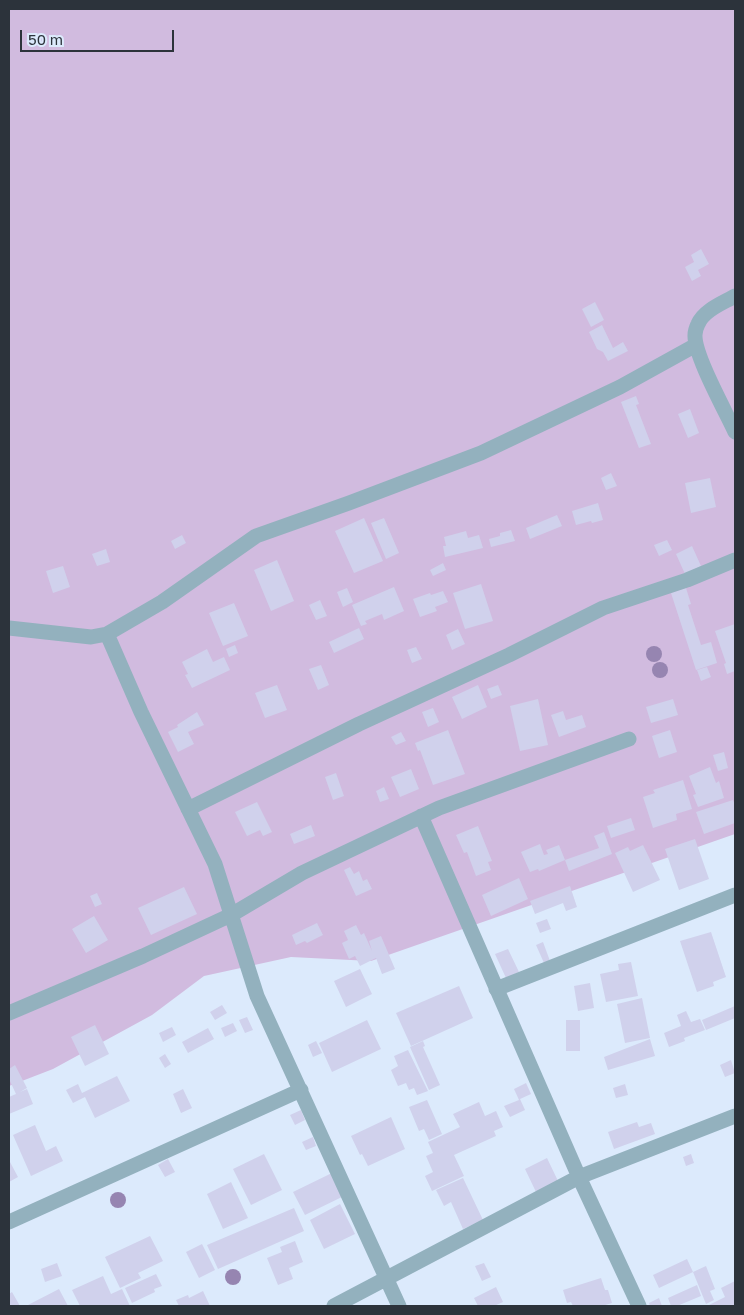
<!DOCTYPE html>
<style>
body{margin:0}
#map{position:relative;width:744px;height:1315px;overflow:hidden;background:#dceafc;font-family:"Golos Text",sans-serif}
canvas{display:block}
.frame{position:absolute;inset:0;border:10px solid #2c333b;pointer-events:none}
.scale{position:absolute;left:20px;top:30px;width:154px;height:22px;box-sizing:border-box;border:2px solid #2c333b;border-top:0;padding-left:6px;font-size:15px;line-height:18px;white-space:nowrap;color:#2c333b;-webkit-text-stroke:4px #dceafc;paint-order:stroke}
</style>
<div id="map">
<canvas width="744" height="1315"></canvas>
<div class="frame"></div>
<div class="scale">50 m</div>
</div>
<script>
const c = document.querySelector('canvas').getContext('2d');
c.lineJoin = 'round';
function fill(path, color) {
  c.fillStyle = color;
  c.fill(path, 'evenodd');
}
function trace(path, color, width, dash) {
  c.strokeStyle = color;
  c.lineWidth = width;
  c.lineCap = dash ? 'butt' : 'round';
  c.setLineDash(dash || []);
  c.stroke(path);
}
const green = new Path2D(`
 M9,9H735V834L371,961L291,957L204,976L152,1015L53,1069L9,1086Z`);
const building = new Path2D(`
 M701,249L709,264L698,270L701,276L692,281L685,267L694,262L691,255Z
 M595,302L604,320L591,327L582,309Z
 M602,325L613,348L623,342L628,351L608,361L603,352L597,349L589,332Z
 M636,396L639,404L636,405L651,444L639,448L621,402Z
 M690,409L699,433L688,438L678,414Z
 M611,473L617,486L606,490L601,478Z
 M710,478L716,507L691,513L685,483Z
 M598,503L603,520L592,523L591,521L576,525L572,511Z
 M557,515L562,526L530,539L526,528Z
 M364,518L383,561L354,573L335,531Z
 M384,518L399,553L386,559L371,523Z
 M511,530L515,541L491,547L489,539L500,536V533Z
 M466,531L468,538L479,535L483,548L445,557L443,546H446L444,537Z
 M182,535L186,543L175,549L171,541Z
 M667,540L672,550L659,556L654,545Z
 M692,546L701,566L685,574L676,554Z
 M106,549L110,562L97,566L92,554Z
 M277,560L294,601L271,611L254,570Z
 M443,563L446,570L433,576L430,570Z
 M63,566L70,587L53,593L46,571Z
 M481,584L493,621L465,629L453,593Z
 M394,587L404,611L384,620L382,614L365,621L367,624L361,626L352,605Z
 M347,588L353,602L343,607L337,592Z
 M686,588L691,604L688,605L701,645L711,642L717,663L696,670L671,593Z
 M443,591L448,602L435,607L437,611L420,617L413,599L430,593L431,595Z
 M320,600L327,616L316,620L309,605Z
 M234,603L248,636L223,646L209,613Z
 M735,624V671L727,674L724,664L726,663L715,631Z
 M359,628L364,639L334,653L329,642Z
 M458,629L465,644L452,650L446,635Z
 M235,645L238,653L229,657L226,649Z
 M416,647L422,659L412,663L407,650Z
 M207,649L213,662L224,657L230,670L192,688L185,675L188,674L182,662Z
 M321,665L329,685L318,690L309,669Z
 M707,667L711,677L701,681L697,670Z
 M277,685L287,710L265,718L255,693Z
 M478,685L487,707L462,719L452,697Z
 M498,685L502,695L491,699L487,689Z
 M538,699L548,745L520,751L510,706Z
 M673,699L678,715L651,723L646,707Z
 M433,708L439,722L428,727L422,712Z
 M563,711L566,720L582,715L586,727L559,737L551,715Z
 M197,712L204,725L188,732L194,744L178,752L168,732L178,727L177,725Z
 M448,730L465,774L433,785L420,750L418,751L415,743Z
 M670,730L677,752L659,758L652,736Z
 M401,732L406,741L396,745L391,737Z
 M724,752L728,768L718,771L713,755Z
 M710,767L716,783L719,781L724,798L698,807L693,795L696,794L689,776Z
 M411,769L419,789L400,797L391,777Z
 M336,773L344,796L333,800L325,777Z
 M683,780L692,809L676,814L677,820L653,828L643,797L655,793L653,790Z
 M384,787L389,799L380,802L376,791Z
 M733,800L735,805V823L704,834L696,812Z
 M257,802L272,832L263,836L260,830L247,836L235,812Z
 M631,818L635,830L611,838L607,826Z
 M311,825L315,836L294,844L290,834Z
 M478,826L492,861L488,862L491,870L476,876L467,852L464,853L456,835Z
 M604,832L612,854L569,871L565,860L599,848L594,836Z
 M695,839L709,879L679,890L665,849Z
 M540,844L544,855L548,854L546,850L559,845L565,860L539,871L538,869L530,872L521,852Z
 M643,845L660,880L633,892L615,853L628,847L630,851Z
 M350,867L354,874L359,871L363,881L367,879L372,889L356,896L344,870Z
 M519,878L528,899L491,916L482,895Z
 M570,886L577,907L566,911L563,903L535,914L530,901Z
 M184,887L197,914L151,935L138,908Z
 M97,893L102,904L95,907L90,896Z
 M94,916L108,940L86,953L72,929Z
 M547,919L551,929L540,933L536,923Z
 M317,923L323,935L307,943L305,941L296,945L292,935Z
 M356,925L361,935L364,933L372,951L369,941L381,936L395,969L382,974L376,958L360,966L355,956L349,959L342,943L348,940L344,931Z
 M711,932L726,977L713,982L714,986L697,992L680,941Z
 M543,942L550,961L544,963L536,945Z
 M508,949L519,972L506,978L495,954Z
 M631,962L638,996L606,1002L600,974L619,970L618,964Z
 M360,969L372,994L346,1007L334,981Z
 M590,983L594,1008L578,1011L574,986Z
 M459,986L473,1018L411,1046L396,1013Z
 M642,998L650,1038L625,1043L617,1004Z
 M222,1005L227,1013L215,1020L210,1012Z
 M735,1006V1018L706,1030L702,1020Z
 M686,1011L691,1022L700,1019L705,1030L684,1038L685,1041L669,1047L664,1033L681,1026L677,1015Z
 M247,1017L253,1030L245,1033L239,1020Z
 M367,1020L381,1049L332,1072L319,1043Z
 M566,1020H580V1051H566Z
 M233,1023L237,1031L225,1037L221,1028Z
 M95,1025L109,1054L85,1066L71,1037Z
 M172,1027L176,1035L163,1042L159,1033Z
 M208,1028L214,1039L188,1053L182,1042Z
 M650,1039L655,1056L608,1070L604,1057Z
 M316,1041L322,1053L313,1057L308,1045Z
 M423,1041L425,1046L423,1047L440,1085L429,1090L410,1047Z
 M408,1050L428,1091L417,1095L414,1088L409,1090L406,1083L398,1086L391,1070L398,1066L394,1056Z
 M165,1054L171,1064L165,1068L159,1058Z
 M731,1060L735,1073L725,1077L720,1065Z
 M15,1065L27,1088L20,1092L27,1089L33,1104L9,1114V1097L16,1094L9,1079V1069Z
 M117,1076L130,1101L95,1118L85,1097L73,1103L66,1090L78,1084L82,1093Z
 M526,1083L531,1094L520,1099L525,1110L510,1117L504,1106L519,1100L514,1089Z
 M625,1084L628,1095L616,1098L613,1088Z
 M183,1089L192,1108L181,1113L173,1094Z
 M427,1100L442,1134L429,1140L424,1129L419,1131L409,1107Z
 M479,1102L485,1116L496,1111L503,1127L494,1131L496,1136L454,1155L464,1176L432,1191L425,1176L433,1172L426,1156L433,1153L428,1142L460,1127L453,1114Z
 M301,1110L305,1120L295,1125L290,1115Z
 M391,1117L405,1149L368,1166L362,1154L360,1155L351,1136Z
 M637,1122L639,1127L651,1123L655,1134L614,1149L608,1132Z
 M35,1125L46,1151L56,1146L63,1161L31,1176L13,1135Z
 M313,1137L316,1146L306,1150L302,1142Z
 M264,1154L282,1190L251,1205L233,1169Z
 M691,1154L694,1163L686,1166L683,1157Z
 M547,1158L558,1181L536,1192L525,1169Z
 M168,1159L175,1172L165,1177L158,1165Z
 M10,1162L18,1177L9,1182V1163Z
 M334,1172L346,1195L305,1215L293,1192Z
 M463,1178L483,1220L463,1229L451,1202L444,1206L436,1190Z
 M231,1182L248,1218L223,1229L207,1194Z
 M340,1204L355,1234L324,1249L310,1220Z
 M294,1208L304,1231L218,1269L207,1245Z
 M150,1236L163,1261L138,1273L141,1278L120,1288L105,1257Z
 M295,1241L303,1262L289,1268L293,1279L278,1285L267,1258L282,1252L280,1247Z
 M202,1244L215,1270L199,1278L186,1252Z
 M687,1259L693,1272L659,1288L653,1275Z
 M57,1263L62,1276L45,1282L41,1269Z
 M484,1263L491,1277L482,1281L475,1266Z
 M706,1266L715,1289L710,1291L714,1300L706,1304L693,1272Z
 M156,1274L162,1286L154,1289L155,1292L132,1303L125,1288Z
 M103,1276L111,1294L122,1289L130,1306H80L72,1290Z
 M601,1278L605,1290H608L612,1303L602,1306H573L571,1302L567,1303L563,1290Z
 M735,1281V1306H707L725,1297L721,1288Z
 M697,1285L701,1296L677,1306H671L668,1298Z
 M496,1287L503,1302L494,1306H478L474,1298Z
 M59,1289L68,1306H26Z
 M203,1291L210,1306H179L176,1300L188,1295L189,1298Z
 M12,1292L20,1306H9V1294Z
 M659,1298L662,1306H650L649,1303Z`);
const street = new Path2D(`
 M735,296C723,303 704,310 698,324C697,326 695,332 695,335C694,355 726,412 735,432
 M9,628L91,637L107,634L162,602L256,536L349,503L481,453L620,387L696,345
 M107,634L141,712L215,864L257,996L399,1306
 M188,809L359,724L509,655L603,608L687,580L735,560
 M421,816L579,1177L735,1116
 M496,989L735,895
 M9,1013L143,956L231,915L302,873L439,808L629,739
 M9,1222L301,1090
 M334,1306L579,1177L639,1306`);
const trees = [
 [654,654],
 [660,670],
 [118,1200],
 [233,1277]
];
fill(green, '#d1bbdf');
fill(building, '#d0d1ec');
trace(street, '#93b1be', 15);
c.fillStyle = '#9685b1';
for (const [x, y] of trees) {
  c.beginPath();
  c.arc(x, y, 8, 0, 2 * Math.PI);
  c.fill();
}
</script>
